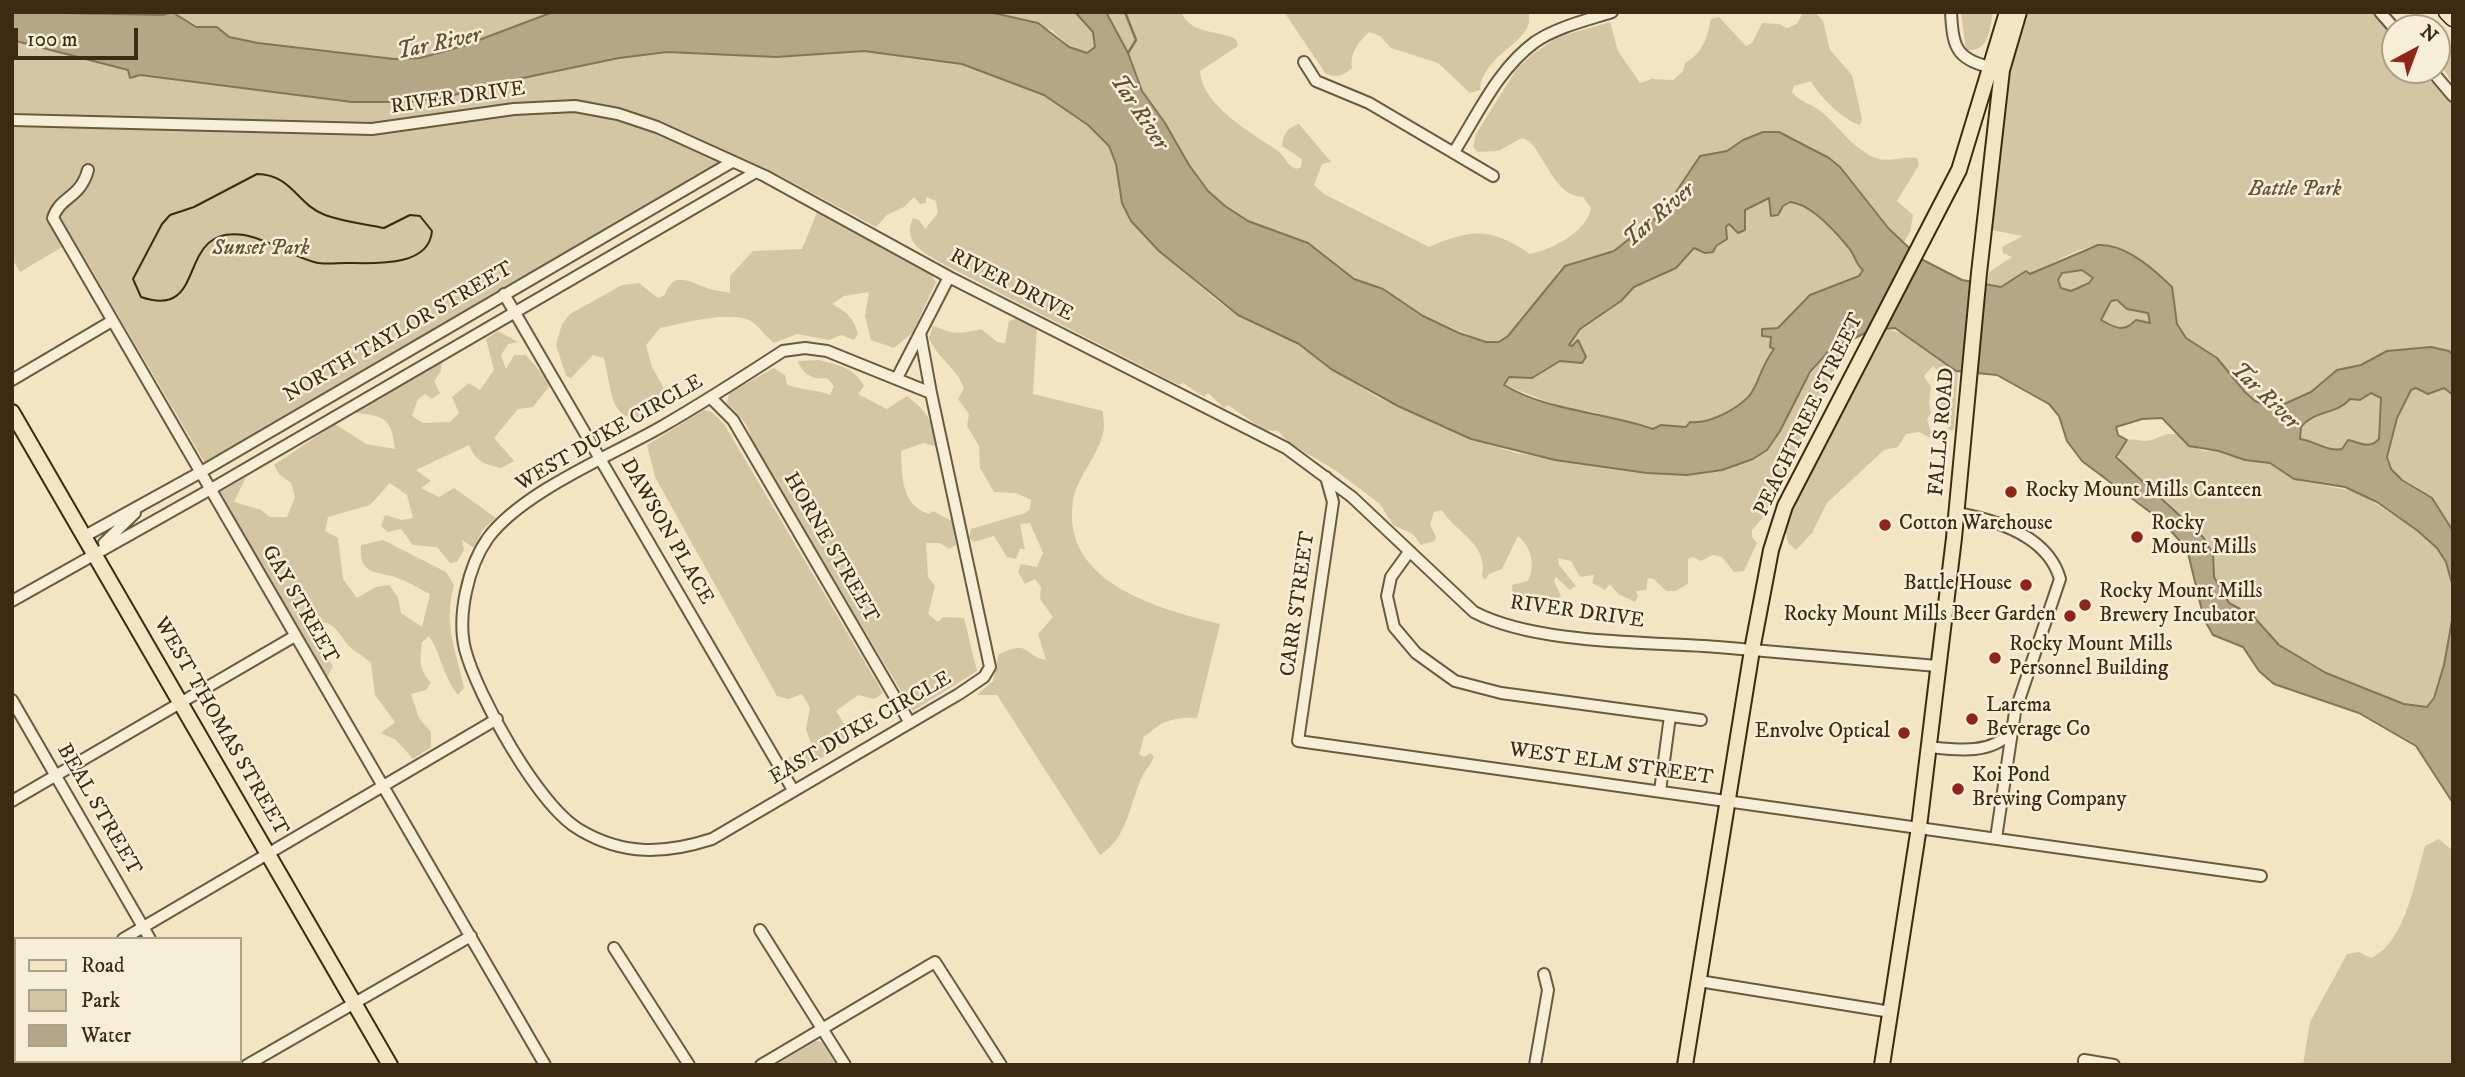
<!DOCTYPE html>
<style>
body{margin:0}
#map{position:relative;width:2465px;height:1077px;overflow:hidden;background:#f3e5c3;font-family:"IM FELL DW Pica",serif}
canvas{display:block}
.frame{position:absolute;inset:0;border:14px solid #3c2b12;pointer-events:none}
.legend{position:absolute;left:14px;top:937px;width:228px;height:126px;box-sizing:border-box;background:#f7eed8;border:2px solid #aca089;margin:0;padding:9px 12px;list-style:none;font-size:21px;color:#3c2b12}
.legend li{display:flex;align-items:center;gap:14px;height:35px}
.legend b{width:35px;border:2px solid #aca089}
.north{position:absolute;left:2381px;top:14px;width:70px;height:70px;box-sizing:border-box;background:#f7eed8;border:2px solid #aca089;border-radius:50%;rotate:41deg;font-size:19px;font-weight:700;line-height:28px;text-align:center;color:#3c2b12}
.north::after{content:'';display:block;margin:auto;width:24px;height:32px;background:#8f2418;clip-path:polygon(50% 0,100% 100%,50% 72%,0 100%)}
.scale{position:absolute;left:14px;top:28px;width:124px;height:32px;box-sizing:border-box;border:4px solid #3c2b12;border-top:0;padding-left:9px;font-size:21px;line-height:24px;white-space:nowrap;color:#3c2b12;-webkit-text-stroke:5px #f7eed8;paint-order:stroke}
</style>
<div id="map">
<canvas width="2465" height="1077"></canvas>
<div class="frame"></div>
<ul class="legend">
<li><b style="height:9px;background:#f3e5c3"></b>Road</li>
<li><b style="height:19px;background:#d4c5a5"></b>Park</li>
<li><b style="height:19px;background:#b5a687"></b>Water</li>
</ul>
<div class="north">N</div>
<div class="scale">100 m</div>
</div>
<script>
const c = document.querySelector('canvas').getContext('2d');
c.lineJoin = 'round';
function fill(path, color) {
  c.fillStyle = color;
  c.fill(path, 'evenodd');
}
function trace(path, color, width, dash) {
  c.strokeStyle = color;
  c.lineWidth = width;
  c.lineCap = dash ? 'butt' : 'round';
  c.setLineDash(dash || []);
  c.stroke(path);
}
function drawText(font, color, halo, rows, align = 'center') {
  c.font = font + ' "IM FELL DW Pica",serif';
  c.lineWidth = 5;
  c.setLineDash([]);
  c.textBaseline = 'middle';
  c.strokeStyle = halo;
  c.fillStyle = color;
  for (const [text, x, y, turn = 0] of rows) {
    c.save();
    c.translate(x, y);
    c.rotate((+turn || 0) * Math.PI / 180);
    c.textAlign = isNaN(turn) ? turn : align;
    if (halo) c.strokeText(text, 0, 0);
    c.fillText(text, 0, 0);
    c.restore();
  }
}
const green = new Path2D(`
 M172,12H553L463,46L420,58L394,59L258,43L229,37L217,27H196Z
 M989,12H1075L1093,32L1095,47L1087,53L1069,47L1052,30Z
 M1106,12H1181C1191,35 1219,30 1236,39L1238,46L1200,71C1202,106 1252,133 1278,151C1286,157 1285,164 1296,169L1301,167L1302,159L1282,146C1283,134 1288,127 1299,124L1331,162L1322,164L1314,185L1324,194L1429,247C1472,229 1490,227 1530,254C1551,250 1587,232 1591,208L1583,197C1555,196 1546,158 1529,141L1522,138L1498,151L1478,152L1473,147L1476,134L1516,70L1533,54L1558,37L1610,22L1618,51L1640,83L1652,79L1673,80L1683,71L1685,63C1703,53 1707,38 1711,19L1719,17L1746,46L1752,43L1762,23L1779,24L1787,28L1797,24L1803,12H1815L1823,21L1830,50L1852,75L1862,119L1860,125C1844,121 1818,95 1811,81L1794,86L1792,92C1801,103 1808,102 1819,110C1838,124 1854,152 1879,159C1891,162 1904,156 1917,158L1919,165L1897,201L1913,215L1910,232L1903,244L1829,158L1743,140L1727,151L1700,156L1662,213L1614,251L1580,260L1560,269L1528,315L1508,336L1499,342H1486L1423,316L1383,289L1354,279L1308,243L1248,221L1225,206L1208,191L1189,165L1165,123L1142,91L1128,53Z
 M1284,12H1528C1538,42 1483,51 1480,90L1470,93L1438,63L1391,48L1380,36L1369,32C1358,43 1350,52 1352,68C1343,76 1337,78 1326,74Z
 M1961,12H1993C1989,30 1990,52 1966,50Z
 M2025,12H2375L2395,35V70H2425L2453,102V355L2449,351L2431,347L2387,351L2361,365L2334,372L2311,392L2282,405L2268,406L2250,397L2217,358L2186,338L2177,324L2172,287C2156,272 2125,243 2102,245C2078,246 2052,265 2030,274L2026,272L2001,287L1987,286L1989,272L2012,257L2003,253L2002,247L2023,236L1991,230L2008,71Z
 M2437,34L2453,50V84L2437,59Z
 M12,40L129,70L133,78L139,75L352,102H409L443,98L494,84L619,58L667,52L776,57L864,51L962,64L1044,95L1088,125L1109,146L1116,164L1122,203L1131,221L1159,251L1216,300L1238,315L1299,344L1331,369L1377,397L1471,439L1516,453L1647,473L1780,431C1803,387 1809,363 1854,337L1762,519L1752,530V537L1757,543L1744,571L1734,572L1722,557L1713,555L1701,561L1693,557L1688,559V584L1675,591H1666L1654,579L1648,578L1646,590L1636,591L1638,596L1635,602L1618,594L1610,584L1605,590L1592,583L1594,575L1580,577L1571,561L1558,558L1559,565L1576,586L1570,590L1556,577L1554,581L1561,596L1553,602L1543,596L1538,604L1513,597L1512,585L1528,581C1536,565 1531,547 1518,536L1502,569L1489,574L1485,580L1482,576C1489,543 1455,533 1442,510L1434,512L1430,525L1436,537L1434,541L1421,545L1413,534L1393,525L1380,504L1335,470L1289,443L1278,431L1264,430L1228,405L1224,408L1208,393L1204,397L1183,383L1179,385L943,264C925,253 901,243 913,218L919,220L925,229L938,213L936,201L926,197V203L920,204L914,197L904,207L887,215L876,227L775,173L733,156L205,463L74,240L20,272L12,259Z
 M1769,197L1771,216L1790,202C1811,204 1835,231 1848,247C1855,255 1855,264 1864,270L1859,276L1810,295L1778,328H1766L1762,336L1771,337L1770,342L1774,349C1751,381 1763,394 1722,415C1710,420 1704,423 1691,422L1686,427L1653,429L1589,411L1567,409L1504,385L1509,377L1532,378L1560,361L1582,363L1578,341L1572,346L1569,345L1580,329L1621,301L1634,287L1651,281L1682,262L1694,247L1723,243L1729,223L1747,225L1743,215L1751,205Z
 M818,210L930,273L936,282L912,333L894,348L871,340L865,316L869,292L844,296L832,304C847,312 853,317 858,334L854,340L841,335L829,340L797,334L774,343C766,337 758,324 749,320C726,311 685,323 660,328L646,345L652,367L666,392C654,416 622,433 612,396C609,384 607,371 604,358L593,355L571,378L566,376L556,345L562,324L570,314L622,285L639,283L658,298L665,295C673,270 690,282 707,288C714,291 723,291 730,293V276L753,251L802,249Z
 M2075,269L2088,272L2093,278C2087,287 2074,292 2063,290L2058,280L2061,273Z
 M2113,300L2132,310L2148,313L2150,323L2118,329L2101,320Z
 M1018,318L1037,327L1033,394L1103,411C1103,418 1105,426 1103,433C1098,456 1077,477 1073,501C1060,583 1159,609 1220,624L1197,718C1185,717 1174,718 1163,723C1157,725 1151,733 1144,736L1139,754L1144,757L1150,753L1154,756C1152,764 1147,767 1143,775C1129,803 1129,837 1100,855L997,695H977L993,681L999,654C1032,639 1023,656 1046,660L1038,634L1053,617L1040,599L1041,587L1035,579L1025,584L1018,572L1021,564L1037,567L1043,553L1030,523L1020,524L1025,550L1020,548L1016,559L1007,557L994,536L974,542L969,538L971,529L1025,513L1030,509L1031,500L1016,493L994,492L980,468L979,446L967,426L969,414L958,399L964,388C957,368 937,358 929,338L933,326C955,334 957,335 981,329L997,342L1005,343L1009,321Z
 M1882,328L1905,334L1958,372L1954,429L1951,431L1947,428L1938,393L1947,381L1933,366L1924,376L1931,387L1929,403L1931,413L1927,419L1933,439L1919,432L1906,434L1898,447L1884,450L1827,503L1812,533L1796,550L1788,543L1785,526Z
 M498,331L518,342L508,344L501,355L506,369L514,355H526L551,384L533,407L518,409L494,438L514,461L501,468C484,464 476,462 469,445L416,470L431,481L421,488L439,497L454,488L496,518L483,529L474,548L462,540L464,550L457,562L450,563L437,547L413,545L401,529L388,532L381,526L385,515L402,520L413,518L407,495L390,483L370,505L328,517L325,531L338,538L343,579L357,598L376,587L389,585L398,597L401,613L422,627L430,594C418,588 405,580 392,576C372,571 359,573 361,545L383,540L446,572L454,585C443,626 456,649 464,688L458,695C442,674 442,656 429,636L422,642C420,658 418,671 431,682L426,690L411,694L419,718L431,732V747L413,759L396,740L381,733L395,722L375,695L371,663C364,656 353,651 347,644C336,629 332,619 310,622L322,650L333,666L326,680L220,492L246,477L234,502L261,510L270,517H287L295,497L291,483L279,474L274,465L335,424L366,444L395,449C391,415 383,417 352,412L442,362L441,371L434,381L440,393L432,399L425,394L418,399L412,416L423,423L450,422L459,413L452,397L469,383L480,390L494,370L486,339Z
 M819,360C838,365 854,367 864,386L858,394L887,409L907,396C928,412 932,420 936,446L923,443L901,451C902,476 901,505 929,514L933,511L952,521L956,545L949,549L940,543H926L928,577L935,586L928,614L938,622L943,617L964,618L977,671L913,711L752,444C752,428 738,413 727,403L729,393L774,368L785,375L787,385C802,390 815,389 830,395L834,386L827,378C814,380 802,375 798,361Z
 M2416,388L2428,394L2444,388L2453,395V531C2439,519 2430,503 2418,489C2411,482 2400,480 2393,471C2378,451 2402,408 2411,390Z
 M2371,393L2381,399L2379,439C2369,450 2359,442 2348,440L2342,449C2326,452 2316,440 2300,439L2301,427C2314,410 2336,415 2350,398L2360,400Z
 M2224,401C2239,407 2240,418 2242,432L2222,427L2218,408Z
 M704,410L712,412L724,424L883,693L874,699L858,695L836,711L854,739L794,774L785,759L813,749L806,729L810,708L802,694L789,699L777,696L655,477L647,445Z
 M2167,434H2177L2186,444L2204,451H2219L2245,460L2270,463L2300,481L2358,492L2418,531L2437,548L2446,562L2453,587V615L2444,665L2431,704L2423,708L2404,704L2326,673L2279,645L2253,616L2229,603L2214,577L2213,554L2203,537L2120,460L2118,453C2130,435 2127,440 2145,441C2152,441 2161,436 2167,434Z
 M2439,839L2453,851V1065H2303L2310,1022L2347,954L2359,952L2371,958C2405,944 2416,877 2425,846Z
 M816,1041L822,1042L836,1065H776Z`);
const water = new Path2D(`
 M12,12L163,15L172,12L196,27H217L229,37L258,43L394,59L420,58L463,46L553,12H989L1038,23L1069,47L1087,53L1095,47L1093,32L1075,12H1106L1128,53L1142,91L1165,123L1189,165L1208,191L1225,206L1248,221L1308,243L1354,279L1383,289L1423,316L1459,333L1486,342H1499L1508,336L1565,266L1614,251L1662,213L1700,156L1727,151L1743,140L1763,132H1779L1829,158L1840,167L1889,229L1921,259L1962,280L2001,287L2026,271L2030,274L2098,245C2124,243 2155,270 2172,287L2177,324L2186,338L2217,358L2245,392L2255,401L2268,406L2282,405L2311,392L2337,370L2361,365L2387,351L2431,347L2449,351L2453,355V395L2444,388L2428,394L2416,388L2411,390L2397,418L2387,457L2391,469L2402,480L2432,498L2453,531V587L2446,562L2437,548L2418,531L2377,502L2345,487L2294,479L2270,463L2245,460L2219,451L2189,446L2162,418L2142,419L2116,427L2118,435L2127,440L2116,457L2203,537L2213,554L2214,577L2229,603L2253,616L2279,645L2326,673L2404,704L2427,707L2434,698L2444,665L2453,615V803L2416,746L2359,713L2274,684L2259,671L2243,647L2213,635L2204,619L2187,549L2162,521L2082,461L2067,441L2059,416L2049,404L1997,375L1956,371L1895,328L1871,330L1829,351L1810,372L1780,431L1767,450L1753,459L1722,470L1687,475L1647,473L1555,460L1471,439L1398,406L1331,369L1299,344L1238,315L1159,251L1131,221L1122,203L1116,164L1109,146L1088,125L1044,95L962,64L864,51L776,57L667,52L619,58L494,84L443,98L409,102H352L140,75L130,78L128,70L12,40ZM1769,198L1771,216L1778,215L1783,206L1790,202C1811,204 1835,231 1848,247C1855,254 1855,264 1863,270L1859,276L1810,295L1778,328L1762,329V336L1771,337L1770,347L1774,349C1750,383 1765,393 1722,415C1710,420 1703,423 1690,422L1686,427L1661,425L1653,429C1605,412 1547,411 1504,385L1509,377L1532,378L1560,361L1582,363L1586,357L1578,340L1572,346L1569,345L1580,329L1621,301L1634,287L1676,268L1694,248L1705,253L1713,252L1716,246L1727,239L1726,227L1729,224L1738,233L1745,230V210ZM2082,270L2093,278L2089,283L2071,291L2061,288L2058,280L2062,273ZM2117,300L2127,309L2148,313L2150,323L2136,320C2124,333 2115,328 2101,320L2111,301ZM2371,393L2381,398L2379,439C2369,450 2359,442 2348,440L2342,449C2326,452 2316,441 2300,439L2301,427C2314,410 2336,415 2350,399L2360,400Z`);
const stream = new Path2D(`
 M1125,12L1136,40L1128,53`);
const minor = new Path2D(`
 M1951,12C1953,51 1957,59 1996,69
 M2380,12L2395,29
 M1304,62L1316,81L1369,103L1493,176
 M2431,70L2453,96
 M12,120L372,129L514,109L575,106L618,114L657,127L765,176L949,277L1286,448L1352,497L1474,612C1533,643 1638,642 1704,646C1782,652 1860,659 1937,666
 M1454,152C1478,114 1498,69 1535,42C1557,27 1587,20 1612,12
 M88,170C80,199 60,196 53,218L545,1065
 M504,294L793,790
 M920,333L931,393
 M805,348L827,351L931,393L990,667L984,677L959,694L712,839C665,854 624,856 580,830C539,807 477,695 465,649C457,616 468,566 488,538C522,492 612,455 661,427C703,403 743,377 783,351Z
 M897,378L949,277
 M12,380L112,321
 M711,398L733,420L910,723
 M1326,477L1333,502L1298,741L2261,876
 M1957,513C1996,520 2048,536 2060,579L2015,712L1996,838
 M85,536L201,472L732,162
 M104,543L135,513
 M1409,552L1391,577L1387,596L1394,627L1416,653L1455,681L1501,693L1701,720
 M12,601L211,489L756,172
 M12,700L150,939
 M1929,747C1956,750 1991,755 2011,732
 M1660,791L1670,716
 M12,801L295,636
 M760,930L845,1065
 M123,939L497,719
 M614,948L689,1065
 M1699,981L1891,1012
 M12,1003L16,1001
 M221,1061L223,1065
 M247,1065L471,936
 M761,1065L935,962L1001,1065
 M1535,1065L1548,990L1544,974
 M2084,1065V1060L2114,1065`);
const major = new Path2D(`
 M12,412L390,1065
 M12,971L16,977
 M64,1061L66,1065
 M1685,1065L1752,650L1771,550L1785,506L1959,170L2007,12
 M1882,1065L1919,827L1954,538L1979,273L2002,70L2019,12`);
const highway = new Path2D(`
 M2447,12L2453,18`);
const tram = new Path2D(`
 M257,174C293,175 296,204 325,215C344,222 365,224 384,228L410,215L420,216L432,231C429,268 373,263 346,263C336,263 324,265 314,262C291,256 268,239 244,235C174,224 210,321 141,297L133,279L162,224L170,215L194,207Z`);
const markers = [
 [2011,492,7,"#8f2418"],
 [1885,525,7,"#8f2418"],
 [2137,537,7,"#8f2418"],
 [2026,585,7,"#8f2418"],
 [2085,605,7,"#8f2418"],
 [2070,616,7,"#8f2418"],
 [1995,658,7,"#8f2418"],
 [1972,719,7,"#8f2418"],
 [1904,733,7,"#8f2418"],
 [1958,789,7,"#8f2418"]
];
const streetNames = [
 ["RIVER DRIVE",458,99,-8],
 ["RIVER DRIVE",1011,286,27],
 ["NORTH TAYLOR STREET",399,333,-30],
 ["PEACHTREE STREET",1810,415,-64],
 ["FALLS ROAD",1943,432,-85],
 ["WEST DUKE CIRCLE",610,434,-30],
 ["DAWSON PLACE",666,532,60],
 ["HORNE STREET",830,548,60],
 ["CARR STREET",1299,604,-82],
 ["GAY STREET",299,605,60],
 ["RIVER DRIVE",1577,613,8],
 ["WEST THOMAS STREET",220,727,60],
 ["EAST DUKE CIRCLE",861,729,-30],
 ["WEST ELM STREET",1611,765,8],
 ["BEAL STREET",98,810,60]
];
const parkNames = [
 ["Battle Park",2295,191],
 ["Sunset Park",261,250]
];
const poiNames = [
 ["Rocky Mount Mills Canteen",2025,492],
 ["Cotton Warehouse",1899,525],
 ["Rocky",2151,525],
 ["Mount Mills",2151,549],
 ["Battle House",2012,585,"right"],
 ["Rocky Mount Mills",2099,593],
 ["Brewery Incubator",2099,617],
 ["Rocky Mount Mills Beer Garden",2056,616,"right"],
 ["Rocky Mount Mills",2009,646],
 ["Personnel Building",2009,670],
 ["Larema",1986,707],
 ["Beverage Co",1986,731],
 ["Envolve Optical",1890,733,"right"],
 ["Koi Pond",1972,777],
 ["Brewing Company",1972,801]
];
const waterNames = [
 ["Tar River",439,45,-12],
 ["Tar River",1138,113,56],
 ["Tar River",1660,216,-41],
 ["Tar River",2264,397,44]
];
fill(green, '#d4c5a5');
fill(water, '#b5a687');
trace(water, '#857558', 2);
trace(stream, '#857558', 2.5);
trace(minor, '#6a5a3e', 14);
trace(major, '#3c2b12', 18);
trace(highway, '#3c2b12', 19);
trace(minor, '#f7eed8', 10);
trace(major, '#f3e5c3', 14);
trace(highway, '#f3e5c3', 16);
trace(tram, '#3c2b12', 2);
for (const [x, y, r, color] of markers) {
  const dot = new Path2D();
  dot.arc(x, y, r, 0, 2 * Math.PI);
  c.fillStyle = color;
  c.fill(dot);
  trace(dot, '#f7eed8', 2.5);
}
drawText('21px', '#3c2b12', '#f7eed8', streetNames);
drawText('italic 21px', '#625237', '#f7eed8', parkNames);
drawText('21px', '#3c2b12', '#f7eed8', poiNames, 'left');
drawText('italic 23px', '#605035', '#f7eed8', waterNames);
</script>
